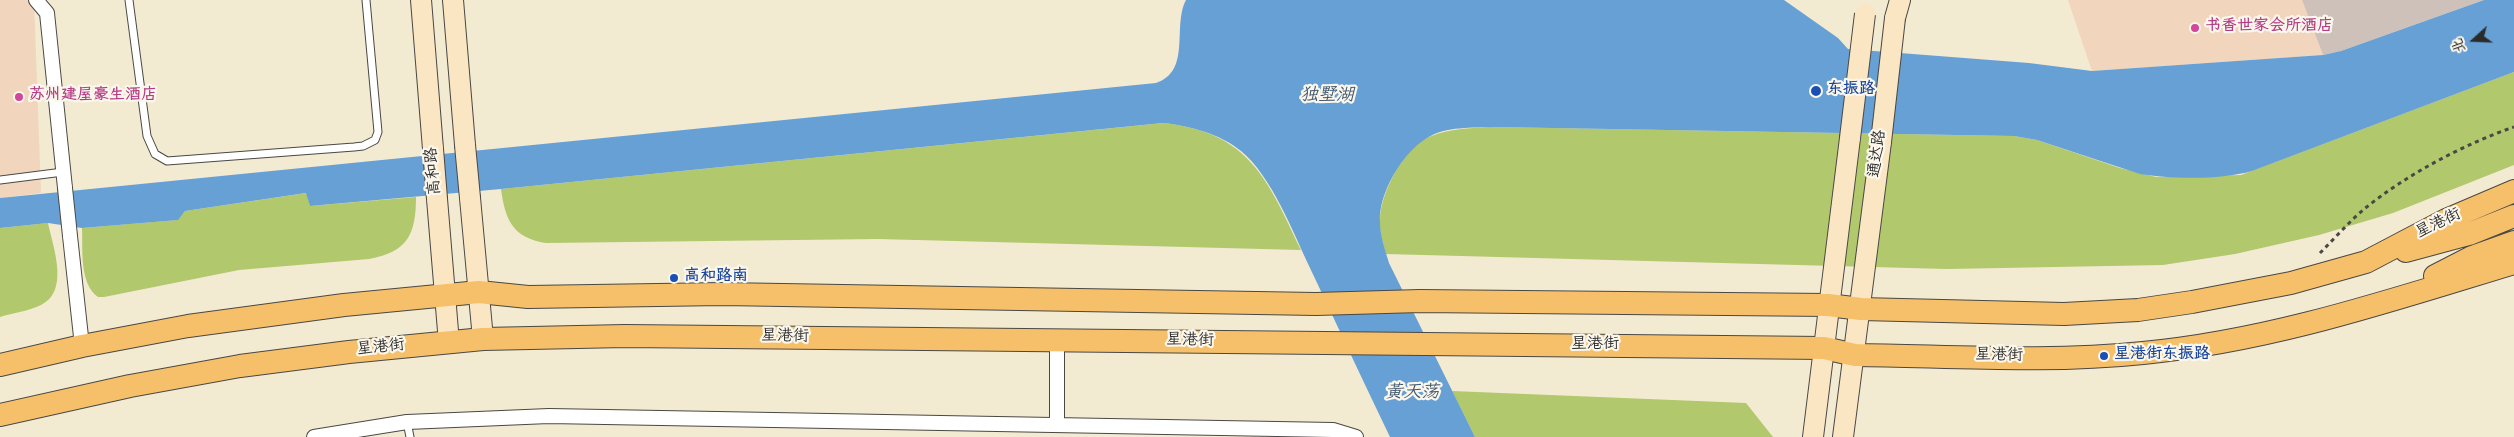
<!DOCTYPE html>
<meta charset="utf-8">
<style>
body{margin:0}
#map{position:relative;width:2514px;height:437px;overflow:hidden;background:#f3ead2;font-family:Dekko,"LXGW WenKai TC",sans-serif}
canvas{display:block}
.north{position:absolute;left:2449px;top:15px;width:50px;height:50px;-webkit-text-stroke:4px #fbf7ec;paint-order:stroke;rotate:250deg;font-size:14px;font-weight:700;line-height:20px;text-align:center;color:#2b2b2b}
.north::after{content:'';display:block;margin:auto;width:18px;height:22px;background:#2b2b2b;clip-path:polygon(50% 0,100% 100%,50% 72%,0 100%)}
</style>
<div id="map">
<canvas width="2514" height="437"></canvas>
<div class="north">北</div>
</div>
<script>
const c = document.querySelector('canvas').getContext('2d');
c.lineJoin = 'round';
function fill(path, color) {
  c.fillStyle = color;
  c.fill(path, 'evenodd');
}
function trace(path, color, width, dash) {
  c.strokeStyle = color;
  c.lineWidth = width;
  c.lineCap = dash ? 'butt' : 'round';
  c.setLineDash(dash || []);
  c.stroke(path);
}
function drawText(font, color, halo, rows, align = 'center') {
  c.font = font + ' Dekko,"LXGW WenKai TC",sans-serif';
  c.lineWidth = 4.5;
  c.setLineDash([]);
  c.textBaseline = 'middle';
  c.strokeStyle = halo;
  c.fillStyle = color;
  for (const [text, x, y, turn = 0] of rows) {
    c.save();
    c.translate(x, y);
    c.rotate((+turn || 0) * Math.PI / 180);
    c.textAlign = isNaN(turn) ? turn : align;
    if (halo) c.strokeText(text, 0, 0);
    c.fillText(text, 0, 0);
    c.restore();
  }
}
const built = new Path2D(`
 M0,0H34L41,193L0,198Z
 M2068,0H2302L2323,55L2092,71Z`);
const industrial = new Path2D(`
 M2302,0H2484L2341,51L2323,55Z`);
const green = new Path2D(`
 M2514,72V165L2393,213L2319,235L2235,254L2163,265L1947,269L1386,254C1383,243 1379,232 1380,220C1380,194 1404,147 1429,137C1450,128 1472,128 1494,127L2014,136L2037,140L2120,168L2156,177L2241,175Z
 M1164,123C1250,133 1267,179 1301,250L878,239L546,243C513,238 505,220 501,189Z
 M307,193L310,206L416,197C416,234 408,252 369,259L239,270L104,297H98C79,284 83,248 82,228L177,220L185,211Z
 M48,223C53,247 70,291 41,305C29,311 13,313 0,317V228Z
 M1452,391L1746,403L1773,437H1475Z`);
const water = new Path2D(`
 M1186,0H1784L1838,38L1848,49L2029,63L2092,71L2323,55L2341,51L2484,0H2514V72L2252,171C2221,180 2171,179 2140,174L2037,140L2014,136L1494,127C1473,128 1446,126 1427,138C1403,152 1378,194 1380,222C1380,236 1385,249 1389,263L1475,437H1390C1363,381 1337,325 1310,268C1294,234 1271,175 1241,151C1220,134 1191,126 1163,123L501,189L310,206L306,193L185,211L178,220L82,228L48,223L0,228V198L1156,83C1192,71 1172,26 1186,0Z`);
const path = new Path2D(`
 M2320,253C2334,239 2348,223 2363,210C2404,176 2464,144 2514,127`);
const lane = new Path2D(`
 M129,0L147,136L155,154L167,161L354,147L363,146L375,140L378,132L366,0
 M0,180L63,172
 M407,422L410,437`);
const street = new Path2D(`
 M36,0L47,13L65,188
 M70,236L82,346
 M1057,341V424
 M314,437L407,422L549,416L1333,430L1356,437`);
const secondary = new Path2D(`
 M421,0L433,149
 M453,0L465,145
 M1895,18L1900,0
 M470,198L483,339
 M437,199L449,343
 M1813,437L1850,138
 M1843,437L1881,142`);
const primary = new Path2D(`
 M2406,251L2469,234L2514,216
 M2435,276L2472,257L2514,242
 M0,365L82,346L188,326L344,305L479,292L528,297L723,294L1316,304L1420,301L1828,305L1861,309L2064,314L2138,310L2192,302L2291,283L2366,262L2446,220L2514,191
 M0,415L130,386L240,366L349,352L483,339L625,336L1824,348L1855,355C1950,356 2047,363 2143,353C2271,341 2392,300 2514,263`);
const streetBridge = new Path2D(`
 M65,188L70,236`);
const secondaryBridge = new Path2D(`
 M1850,138L1865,14
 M1881,142L1895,18
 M465,145L470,198
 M433,149L437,199`);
const markers = [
 [2195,28,5,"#d1479c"],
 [1816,91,6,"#1a4fb4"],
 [19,97,5,"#d1479c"],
 [674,278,5,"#1a4fb4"],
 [2104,356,5,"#1a4fb4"]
];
const hotelNames = [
 ["书香世家会所酒店",2205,28],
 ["苏州建屋豪生酒店",29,97]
];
const transitNames = [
 ["东振路",1827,91],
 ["高和路南",684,278],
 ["星港街东振路",2114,356]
];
const streetNames = [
 ["通达路",1879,154,-83],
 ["高和路",435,171,-95],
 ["星港街",2439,225,-26],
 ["星港街",785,338,1],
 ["星港街",1190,342,1],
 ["星港街",1595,346],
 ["星港街",381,349,-6],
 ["星港街",1999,357,1]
];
const waterNames = [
 ["独墅湖",1327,98],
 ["黄天荡",1412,395]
];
fill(built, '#f1d5bd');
fill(industrial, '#cec1ba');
fill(green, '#b1c86d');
fill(water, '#66a0d5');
trace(lane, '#494844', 9);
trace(street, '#494844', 16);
trace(secondary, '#494844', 22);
trace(primary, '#494844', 24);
trace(path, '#494844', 3, [4, 4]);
trace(lane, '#fff', 7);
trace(street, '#fff', 14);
trace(secondary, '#fbe6c4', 20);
trace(primary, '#f6c06b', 22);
trace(streetBridge, '#494844', 16, []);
trace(secondaryBridge, '#494844', 22, []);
trace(streetBridge, '#fff', 14);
trace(secondaryBridge, '#fbe6c4', 20);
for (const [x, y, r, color] of markers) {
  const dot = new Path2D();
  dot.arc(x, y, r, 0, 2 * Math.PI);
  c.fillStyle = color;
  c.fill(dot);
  trace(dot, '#fbf7ec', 2);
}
drawText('bold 16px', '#b23c85', '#fbf7ec', hotelNames, 'left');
drawText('bold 16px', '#164399', '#fbf7ec', transitNames, 'left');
drawText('16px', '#2b2b2b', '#fbf7ec', streetNames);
drawText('italic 18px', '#435a6f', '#fbf7ec', waterNames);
</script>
